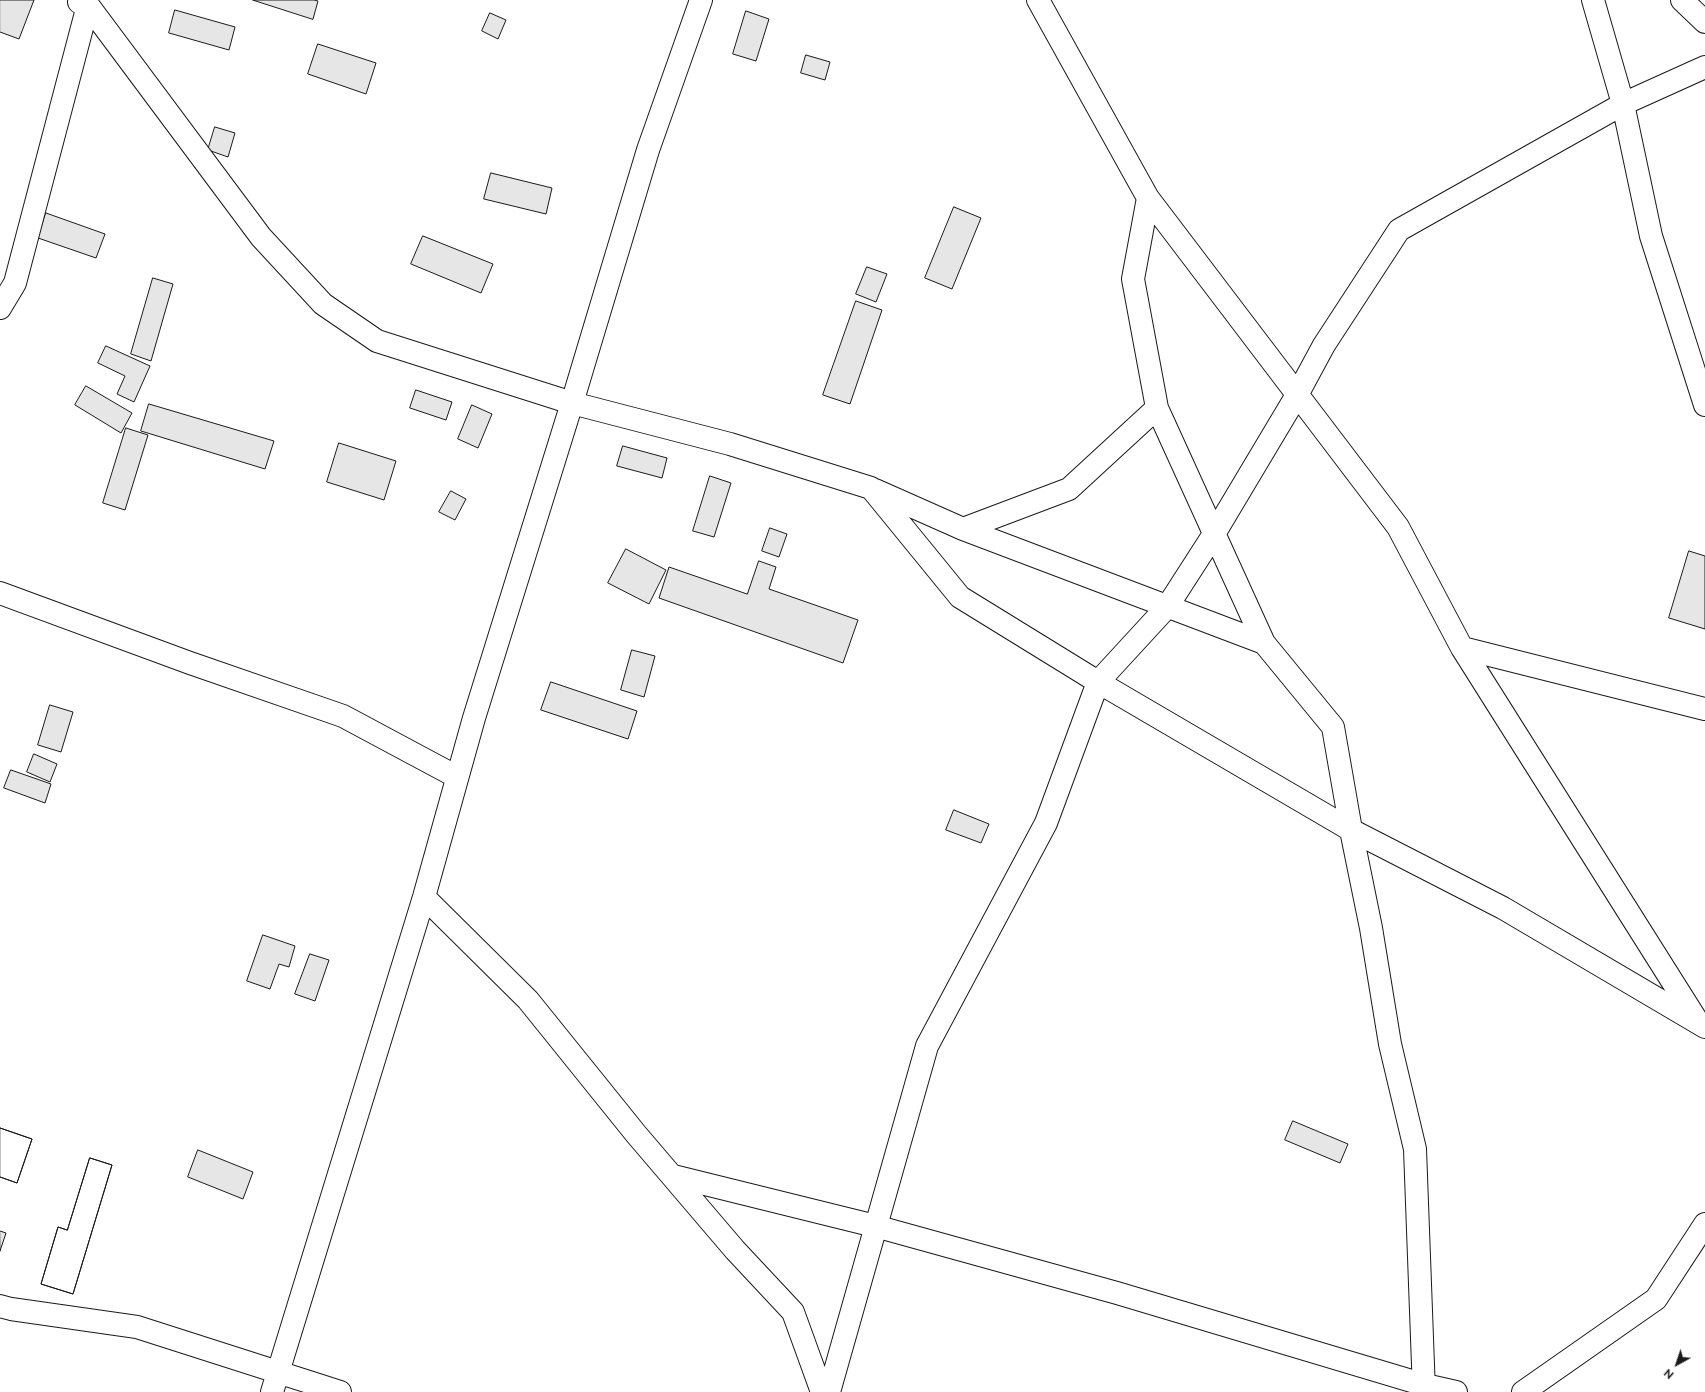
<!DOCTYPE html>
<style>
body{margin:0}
#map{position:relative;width:1705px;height:1392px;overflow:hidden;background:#fff;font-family:Raleway,sans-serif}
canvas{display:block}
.north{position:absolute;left:1657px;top:1344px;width:40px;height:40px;-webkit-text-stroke:3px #fff;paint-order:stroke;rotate:220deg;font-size:11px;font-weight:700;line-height:16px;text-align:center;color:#1a1a1a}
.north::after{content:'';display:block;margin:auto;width:14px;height:18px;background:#1a1a1a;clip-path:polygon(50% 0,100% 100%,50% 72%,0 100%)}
</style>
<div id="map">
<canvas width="1705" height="1392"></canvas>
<div class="north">N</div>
</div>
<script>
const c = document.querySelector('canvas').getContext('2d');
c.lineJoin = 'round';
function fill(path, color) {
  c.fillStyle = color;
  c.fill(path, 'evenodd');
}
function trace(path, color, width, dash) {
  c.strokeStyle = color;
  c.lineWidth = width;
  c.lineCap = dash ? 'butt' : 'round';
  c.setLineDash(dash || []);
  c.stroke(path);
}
const building = new Path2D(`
 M0,0H34L19,39L0,32Z
 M253,0H314L318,1L313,19Z
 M175,10L235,27L229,50L169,33Z
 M746,11L769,19L756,61L733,54Z
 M490,13L506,20L498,39L482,31Z
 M318,44L376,63L366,94L308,74Z
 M806,55L830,62L825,80L801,73Z
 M215,127L235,133L228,157L208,150Z
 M491,173L552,188L546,214L484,199Z
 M954,207L981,218L952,289L925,278Z
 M46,213L105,234L96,258L38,238Z
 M423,236L493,264L481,293L411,264Z
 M867,267L887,274L876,302L856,294Z
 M153,278L173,284L151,361L131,354Z
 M856,301L882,310L850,404L823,395Z
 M106,346L150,366L134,402L117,394L125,376L98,363Z
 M86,386L132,413L121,433L75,405Z
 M416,390L452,402L446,420L410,408Z
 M149,404L274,441L265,469L141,431Z
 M472,405L492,414L478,448L458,439Z
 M126,428L148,435L125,510L103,503Z
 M339,443L396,461L384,500L327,482Z
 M623,446L667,458L662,478L617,466Z
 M710,476L731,483L714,537L693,531Z
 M451,491L466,499L455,520L439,512Z
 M770,528L787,534L779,557L762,551Z
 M626,549L666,570L649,604L608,583Z
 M1689,551L1705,556V629L1669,618Z
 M759,561L776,567L769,589L858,620L843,663L659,598L669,567L747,594Z
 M632,650L655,656L644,697L621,690Z
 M551,682L637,711L628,739L541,710Z
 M50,705L73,712L61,752L38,745Z
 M34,754L57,764L50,782L27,772Z
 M11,770L51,784L45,803L4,788Z
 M954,810L989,824L981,843L946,830Z
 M263,935L295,946L289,967L279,964L270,989L247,981Z
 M310,954L329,960L315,1001L295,994Z
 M1293,1121L1348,1144L1340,1163L1285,1140Z
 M0,1128L32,1139L17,1183L0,1177Z
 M0,1128L32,1139L17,1183L0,1177Z
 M198,1150L253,1172L243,1199L188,1177Z
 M90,1158L112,1165L73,1294L41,1284L58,1227L67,1230Z
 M90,1158L112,1165L73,1294L41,1284L58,1227L67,1230Z
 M0,1231L6,1233L0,1251Z`);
const minor = new Path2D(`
 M87,0L88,5L261,237L323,304L377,341L572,403L730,444L871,488L960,597L1098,682L1351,830L1503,908L1705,1027
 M1038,0L1148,198L1398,527L1462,648L1696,1019
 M1593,0L1623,104L1651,236L1705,405
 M1682,0L1705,22
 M1148,198L1133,279L1157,408L1264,643L1333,727L1351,830L1371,928L1390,1044L1415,1149L1424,1392
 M0,308L15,283L88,5L79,2
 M875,490L963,529L1264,643
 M963,529L1069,489L1157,408
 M0,593L190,663L343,716L457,777
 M1462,648L1705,709
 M424,897L528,1000L636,1134L735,1250L793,1312L822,1392
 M673,1176L875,1226L1117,1293L1425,1385L1456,1392
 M0,1306L11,1309L137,1327L340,1392
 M272,1392L424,897L474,718L572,403L648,150L701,0
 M829,1392L927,1046L1046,823L1098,682L1167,607L1214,534L1297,395L1324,345L1399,230L1623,104L1705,67
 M1523,1392L1656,1299L1705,1224`);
fill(building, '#e6e6e6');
trace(building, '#1a1a1a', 1);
trace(minor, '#1a1a1a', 24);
trace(minor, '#fff', 22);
</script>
